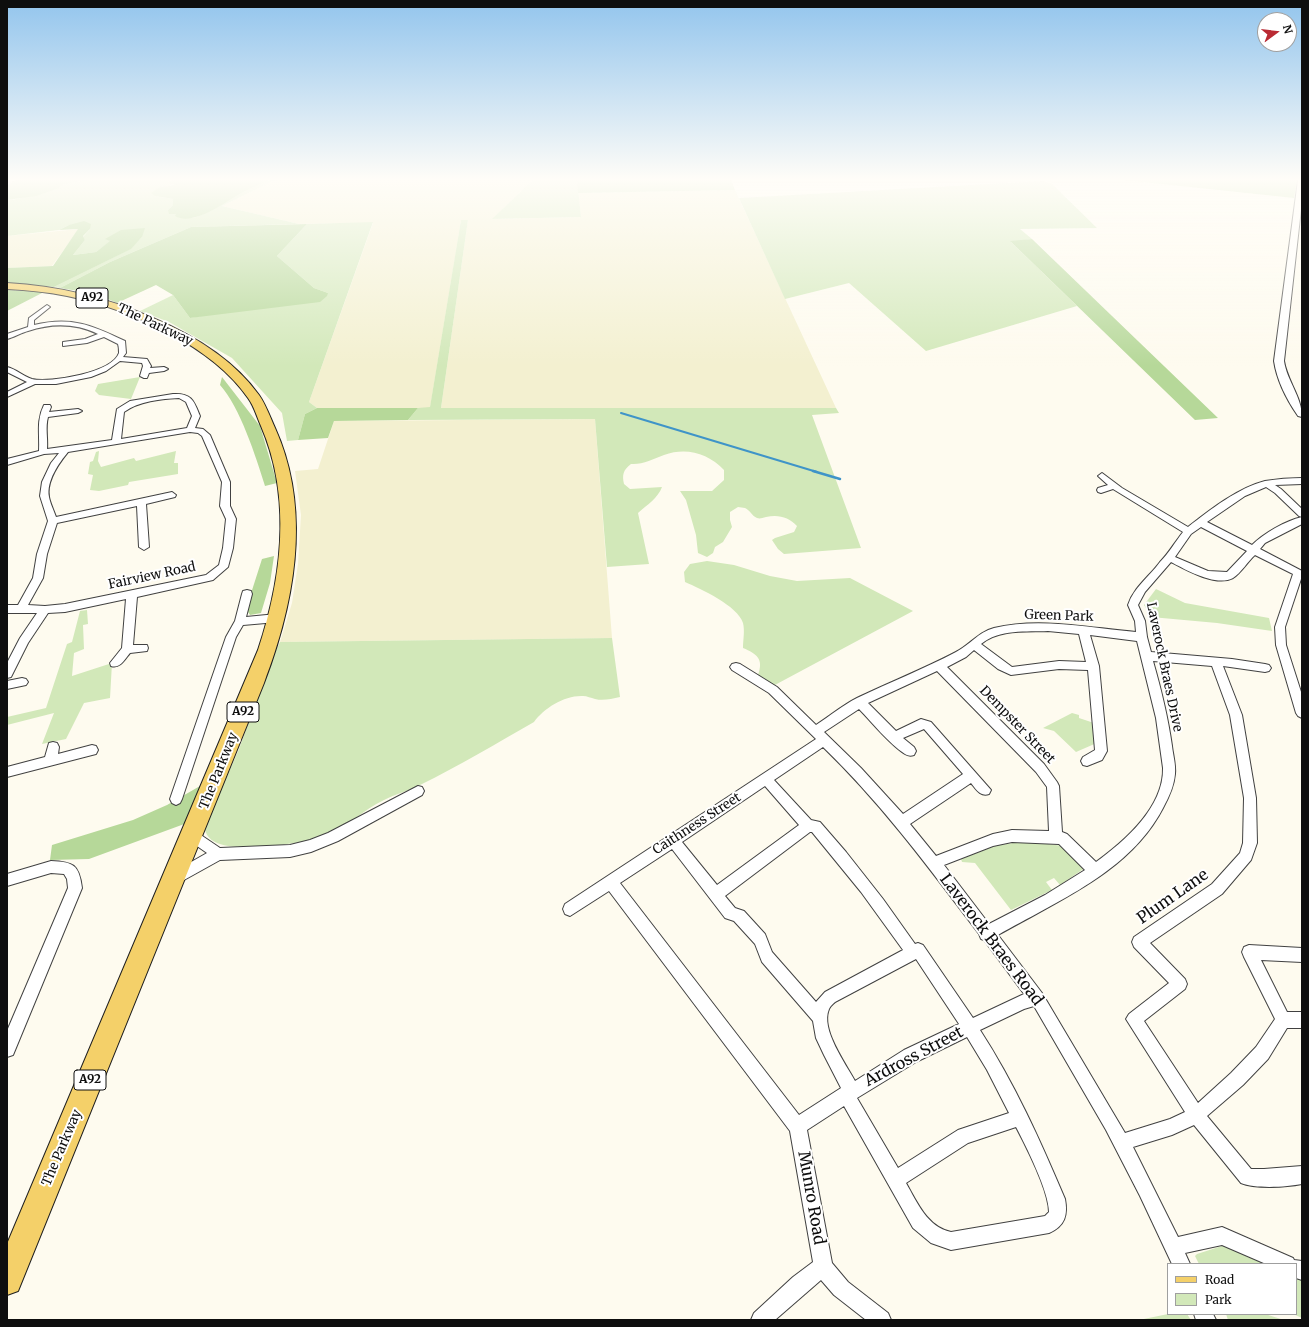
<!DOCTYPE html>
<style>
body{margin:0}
#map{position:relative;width:1309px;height:1327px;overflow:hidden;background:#fefbef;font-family:Merriweather,serif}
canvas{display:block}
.frame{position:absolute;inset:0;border:8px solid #0e0e0e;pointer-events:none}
.legend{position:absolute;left:1167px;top:1263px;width:130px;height:52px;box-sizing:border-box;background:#fff;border:1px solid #9f9f9f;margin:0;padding:5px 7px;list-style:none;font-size:12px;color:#0e0e0e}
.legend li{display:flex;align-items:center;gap:8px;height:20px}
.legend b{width:20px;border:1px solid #9f9f9f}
.north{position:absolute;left:1257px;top:12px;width:40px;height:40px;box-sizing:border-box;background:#fff;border:1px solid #9f9f9f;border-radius:50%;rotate:75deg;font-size:11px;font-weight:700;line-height:16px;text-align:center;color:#0e0e0e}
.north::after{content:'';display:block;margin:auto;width:14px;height:18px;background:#b92a33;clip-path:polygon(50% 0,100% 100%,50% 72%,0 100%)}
</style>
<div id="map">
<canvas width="1309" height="1327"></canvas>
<div class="frame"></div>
<ul class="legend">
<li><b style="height:5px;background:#f4d069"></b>Road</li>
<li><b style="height:11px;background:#d2e8b9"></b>Park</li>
</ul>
<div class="north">N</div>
</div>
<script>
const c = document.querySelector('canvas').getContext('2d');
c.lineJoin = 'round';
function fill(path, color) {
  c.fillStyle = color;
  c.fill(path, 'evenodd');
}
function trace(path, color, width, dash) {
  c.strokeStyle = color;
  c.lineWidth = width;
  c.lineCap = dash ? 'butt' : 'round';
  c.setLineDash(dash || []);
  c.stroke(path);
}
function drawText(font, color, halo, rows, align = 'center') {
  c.font = font + ' Merriweather,serif';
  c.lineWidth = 4;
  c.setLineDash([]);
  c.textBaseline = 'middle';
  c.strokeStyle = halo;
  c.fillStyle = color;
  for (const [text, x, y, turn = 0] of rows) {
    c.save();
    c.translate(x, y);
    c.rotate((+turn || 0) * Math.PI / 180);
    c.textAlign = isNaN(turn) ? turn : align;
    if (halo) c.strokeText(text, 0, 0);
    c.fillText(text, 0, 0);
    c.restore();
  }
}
const farmland = new Path2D(`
 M275,180H533L493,219L581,217L578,193L735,190L836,408H441L468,220L461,221L430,408H317L309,402L373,223L299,224L222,206Z
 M79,229L52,266L7,268V236Z
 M595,419L612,638L280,642L292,603L298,564L301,515L295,471L318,469L334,421Z`);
const green = new Path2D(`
 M87,180H171L168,182L175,183L170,186L160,187L155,196L173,199V205L168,210C175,214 184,217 192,218C195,218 200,215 203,214C224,205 253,180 275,180L222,206L299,224L191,227L110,262L60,288L54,287L130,249L142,237L106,239L111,241L96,252L73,255L85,240L83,237L90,229L69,225L59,230L7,236V200L17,199L59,188L64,184Z
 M533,180H577L581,217L492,219Z
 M1043,181L1051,183L1097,228L1020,229L1032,239L1011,242L1077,306L926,351L849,283L785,299L739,198Z
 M461,220H468L441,408H836L839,413L812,415L861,548L784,554L778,549L772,540L775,538L794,532L797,526C789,517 778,514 766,517C762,518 760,519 757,518C752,516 750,510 745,508L738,507L730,512V520L732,527L723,542L715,547L713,553L707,557L698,553L696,535L686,500L680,491H712L724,480V470C708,453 686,447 664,455C653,459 642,465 631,464C623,470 622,475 624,484L630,489L662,487C658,498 647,505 638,513L649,564L607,567L595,419L408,420L418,408L430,407Z
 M373,222L309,402L317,408L305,414L298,440L287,441L282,413L232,358L169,322L140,311L173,295L190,318L328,293L314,288L277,256L307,224Z
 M140,377L131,399L99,395L95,391L98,384Z
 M99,451L98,461L101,467L134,458L136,461L176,451L174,463H178V474L129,482L128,485L99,491L90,490L93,475L88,474L90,462L93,461L96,452Z
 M707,561L734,565L770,576L797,581L850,578L913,611L773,686L758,675C764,659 757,654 743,648C743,640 745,631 743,623C738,606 701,589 685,582L684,572L690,564Z
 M1156,589L1185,603L1269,618L1272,631L1217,623L1151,617L1144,605Z
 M87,610L88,624L83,625L84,649L74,653L72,676L112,663L110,698L84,703L66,739L42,744L54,713L7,725V717L46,708L67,644L72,642L80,611Z
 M612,638L620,697C611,699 603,701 595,699C591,698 587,696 583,696C565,695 544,708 534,722C497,743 459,766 420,785C409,791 395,794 384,800C363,810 347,827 325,836C303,844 234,853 215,842C209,839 206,834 204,828L239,749L269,665L280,642Z
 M1072,713L1079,715V718L1094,723L1099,742L1076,752L1054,731L1043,728Z
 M1019,842L1041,843L1063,846L1085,868L1060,885L1054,878L1046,882L1052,890L1011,910L975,863L962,862L961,859L995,846Z
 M1222,1246H1226L1266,1264H1199L1195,1256L1197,1254Z
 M1296,1277L1302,1280V1318L1293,1314H1296Z
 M1168,1314H1187L1191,1320H1139Z
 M1226,1314H1265L1284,1320H1228Z`);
const forest = new Path2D(`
 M15,180H87L64,184L59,188L36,196L7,200V186Z
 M171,180H269C261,184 252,187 243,192C226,201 194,227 175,216L176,214H169L168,210L173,205V199L155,196L151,193L160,187L170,186L174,184L168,183Z
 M577,180H731L735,190L578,193Z
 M1124,180H1297L1294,198Z
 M84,221L91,224L90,229L83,236L85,240L73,255L96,252L110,241L105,239L121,230L145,228L142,237L131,249L54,287L7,283V268L53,266L78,229L59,230L69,225Z
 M307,224L277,256L314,288L328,293L327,296L320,302L190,318L173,295L156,285L117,303C99,294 79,291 60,288L110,262L191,227Z
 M1032,239L1218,418L1195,420L1010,241Z
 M7,290L44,292L7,311Z
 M222,377L260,426L277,483L265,486C256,457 240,407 220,385Z
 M317,408H418L408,420L334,421L328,438L298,440L305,414Z
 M274,556L270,583L261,613L250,615L246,609L262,559Z
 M200,786L187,823L89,859L50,860L52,845L133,820L167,805Z`);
const streamFar1 = new Path2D(`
 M621,413L817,472`);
const stream = new Path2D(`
 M813,471L840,479`);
const minor = new Path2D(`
 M47,305L50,307L34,320V325C71,316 92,325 125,341L126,353L123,357L147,359L151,366L150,368L164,367L168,369L164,371L149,373L147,378H144L140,376L143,366L142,363L120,361L106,371L91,377L56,384H35L7,397V392L27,382L7,372V367C16,369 23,376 32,379C50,383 112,373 119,353C119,351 119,347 118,344L104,337L87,343L63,346V342L85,339L98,334C75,323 52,323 28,331C21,333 14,337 7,339V334L28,327L29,318Z
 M173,394C192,393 194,401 200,416L195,428L203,429L210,435L230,482V506L236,519L233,548L228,567L213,580L137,597L133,645H147L148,648L147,651L130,653C125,659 120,669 111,666L110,663L122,648L126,599L65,612L48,613L28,643L11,677L7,678V663L20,638L37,613H7V605H18L33,578L37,554L48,521L40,496L42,482L51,463L59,453L44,454L7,465V459L39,451C40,434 36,421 44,405H50L51,407L49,412L78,409L82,411L78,413L48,417C45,428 48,438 47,449L112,440L117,409L130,401ZM179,398L186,402L192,416L187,428L121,439L124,412C139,401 161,399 179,398ZM190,432L198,433L202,436L222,482L220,506L226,519L223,548L219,565L206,575L65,604L45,606L28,605L43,578L47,554L57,523L137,506L139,547L144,550L149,547L146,504L175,497L176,495L172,492L56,517C54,511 50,503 49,497C46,481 59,463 68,452Z
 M1102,473L1122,488L1188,527C1211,509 1238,488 1265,481C1277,479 1290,478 1302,478V484L1275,485L1281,489L1302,509V517L1299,516L1275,493L1266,487L1245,496L1207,522L1252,545C1264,533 1285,521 1302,517V524L1265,543L1260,549L1302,571V576L1285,627L1286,645L1302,695V718L1298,716L1296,713L1276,645L1275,627L1293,574L1255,555C1248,561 1241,573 1233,578C1216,587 1186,570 1171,562L1145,592L1138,605L1145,621L1147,637L1151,652L1232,659L1265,664L1269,665L1271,668L1269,671L1265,672L1223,666L1242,715L1256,798L1257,843L1251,860L1222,894L1150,943L1185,979L1187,984L1185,989L1144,1021L1198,1103L1231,1073L1256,1047L1275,1019L1244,957L1242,952L1244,947L1249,945L1302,948V962L1261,960L1287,1012H1302V1028H1287L1268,1059L1243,1085L1207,1116L1251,1169H1264L1302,1166V1184C1287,1187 1255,1189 1241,1183L1194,1125L1172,1135L1133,1147L1178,1237L1222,1227L1293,1258L1294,1260L1302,1261V1280L1296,1278V1264H1266L1222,1245L1185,1253L1190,1264H1172L1140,1196L1106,1130L1034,1006L1024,1009L980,1030C1015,1084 1040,1140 1065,1199C1068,1215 1065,1226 1049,1233L951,1250L931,1243L913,1228L844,1106L807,1130L832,1263L848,1282L888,1313L891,1320H866L834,1295L821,1280L775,1320H751L754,1313L793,1277L813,1262L790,1131L609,891L570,916L565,914L563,909L565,904L816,739L769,693L732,670L730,667L732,664L736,663L740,664L777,687L816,725C830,716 843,705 857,698C890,682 924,669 956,652C970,645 978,632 994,628C1040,617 1089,628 1136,632L1135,621L1128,605C1134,587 1149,577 1160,562C1169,553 1175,542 1183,532L1113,489L1101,493L1098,492L1097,490L1098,488L1108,485L1098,476ZM1201,527L1247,551L1227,572L1208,571L1175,557L1191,534ZM1048,631L1079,634L1086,662L1059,661L1012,667L981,644C999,629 1027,632 1048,631ZM1090,635L1137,641L1156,718L1163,768C1164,807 1125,841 1096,862L1067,834L1062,832L1059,786L1057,782L1044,764L947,667L966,657L974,650L998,669L1011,675L1059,669L1088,670L1095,750L1083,757L1081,761L1083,765L1087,766L1102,760L1107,751L1099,666ZM1153,661L1212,666L1230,715L1244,798L1243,843L1240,853L1212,884L1134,937L1132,942L1134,947L1169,983L1129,1014L1126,1019L1185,1112L1170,1119L1125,1133L1042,993L998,935C1057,901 1130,872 1163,808C1169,797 1174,786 1175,774C1176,765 1173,755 1172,746C1168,717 1161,689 1153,661ZM937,671L1036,772L1047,787L1049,831L1012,830L993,834L936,856L910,824L971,783C976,789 980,797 989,794L991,790L931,722L921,719L896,731L868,703ZM859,709C873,723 888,743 905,754C908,756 911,756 914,755L916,751L914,747L903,738L924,729L963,774L903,814L861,768L824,732ZM823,747C882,804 930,869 979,934L981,939L984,940L1024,994L973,1018L923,945L918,943L915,944L883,899L846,852L820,822L811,820L774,780ZM765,786L799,825L717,885L682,842ZM810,832H812L861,892L903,950L825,992L816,1002L772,952L765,934L744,911L735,908L725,896ZM1012,842L1059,844L1085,870L1045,895L989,924L944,865L993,846ZM672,849L725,918L734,921L755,944L762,962L813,1021L816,1038L824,1055L841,1088L799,1115L620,883ZM916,959L959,1024L904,1050L855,1081C846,1064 820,1029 829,1009C830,1006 833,1004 835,1002ZM967,1037L987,1070L1009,1113L958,1130L898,1168L857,1098L916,1062ZM1016,1127C1026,1146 1049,1192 1049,1212L1045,1216L951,1232C927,1227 917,1202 906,1183L968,1143Z
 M247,590L251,591L252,594L246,617L277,614L281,615L282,618L281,621L277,622L243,625L236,637L182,799L180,803L176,805L172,803L170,799L226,637L235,621L242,594L243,591Z
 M22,678L26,679L28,682L26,685L7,689V681Z
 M53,742L57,743L59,747L58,754L92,745L96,746L98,750L96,754L92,755L7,777V767L45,757L49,743Z
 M418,786L422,787L424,791L422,795L338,841L311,852L290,857L220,860L175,885L170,884L168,879L170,874L207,853L187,839L185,835L187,831L192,829L220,848L290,845L310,840L328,833Z
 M51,861C73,862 79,864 82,888L13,1055L7,1057V1031L68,888L67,879L64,874L51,873L7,886V874Z
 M1194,1314H1213L1216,1320H1196Z`);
const tertiary = new Path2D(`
 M1298,180H1302V200L1284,361C1287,381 1302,397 1302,417L1298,416C1287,400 1277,381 1274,361Z`);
const primary = new Path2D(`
 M7,283C58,286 106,297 153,318C193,335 233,359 259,395C266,405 270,417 275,428C312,510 295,602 264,683L18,1291L7,1295V1244L258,650C282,578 292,498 261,426C257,417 254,406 248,398C212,345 129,309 67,296C47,292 27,290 7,289Z`);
const shields = [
 [92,298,32],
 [243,712,32],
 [90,1080,32]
];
const shieldNames = [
 ["A92",92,298],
 ["A92",243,712],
 ["A92",90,1080]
];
const streetNames = [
 ["The Parkway",155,325,25],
 ["Fairview Road",152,576,-12],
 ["Green Park",1059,616,2],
 ["Laverock Braes Drive",1164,667,78],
 ["Dempster Street",1017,725,46],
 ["The Parkway",219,771,-68],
 ["Caithness Street",697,824,-33],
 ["The Parkway",62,1148,-67]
];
const nearStreetnames = [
 ["Plum Lane",1173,897,-35],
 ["Laverock Braes Road",991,940,53],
 ["Ardross Street",914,1057,-28],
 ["Munro Road",811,1198,80]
];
fill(farmland, '#f3f0d0');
fill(green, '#d2e8b9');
fill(forest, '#b6d899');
trace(streamFar1, '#3f94c8', 2);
trace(stream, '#3f94c8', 2.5);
trace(minor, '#414141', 2);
trace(tertiary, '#414141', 2);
trace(primary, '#1f1f1f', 2);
fill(minor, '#fff');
fill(tertiary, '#fff');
fill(primary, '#f4d069');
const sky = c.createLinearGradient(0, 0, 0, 366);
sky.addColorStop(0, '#93c5ed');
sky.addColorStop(0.49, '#fffdf8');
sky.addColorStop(1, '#fffdf800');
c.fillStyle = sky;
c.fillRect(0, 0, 1309, 366);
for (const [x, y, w] of shields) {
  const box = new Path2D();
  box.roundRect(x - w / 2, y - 10, w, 20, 3);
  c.fillStyle = '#fff';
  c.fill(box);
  trace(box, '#0e0e0e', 1);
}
drawText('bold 12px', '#0e0e0e', null, shieldNames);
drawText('13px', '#0e0e0e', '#fff', streetNames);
drawText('16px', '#0e0e0e', '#fff', nearStreetnames);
</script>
